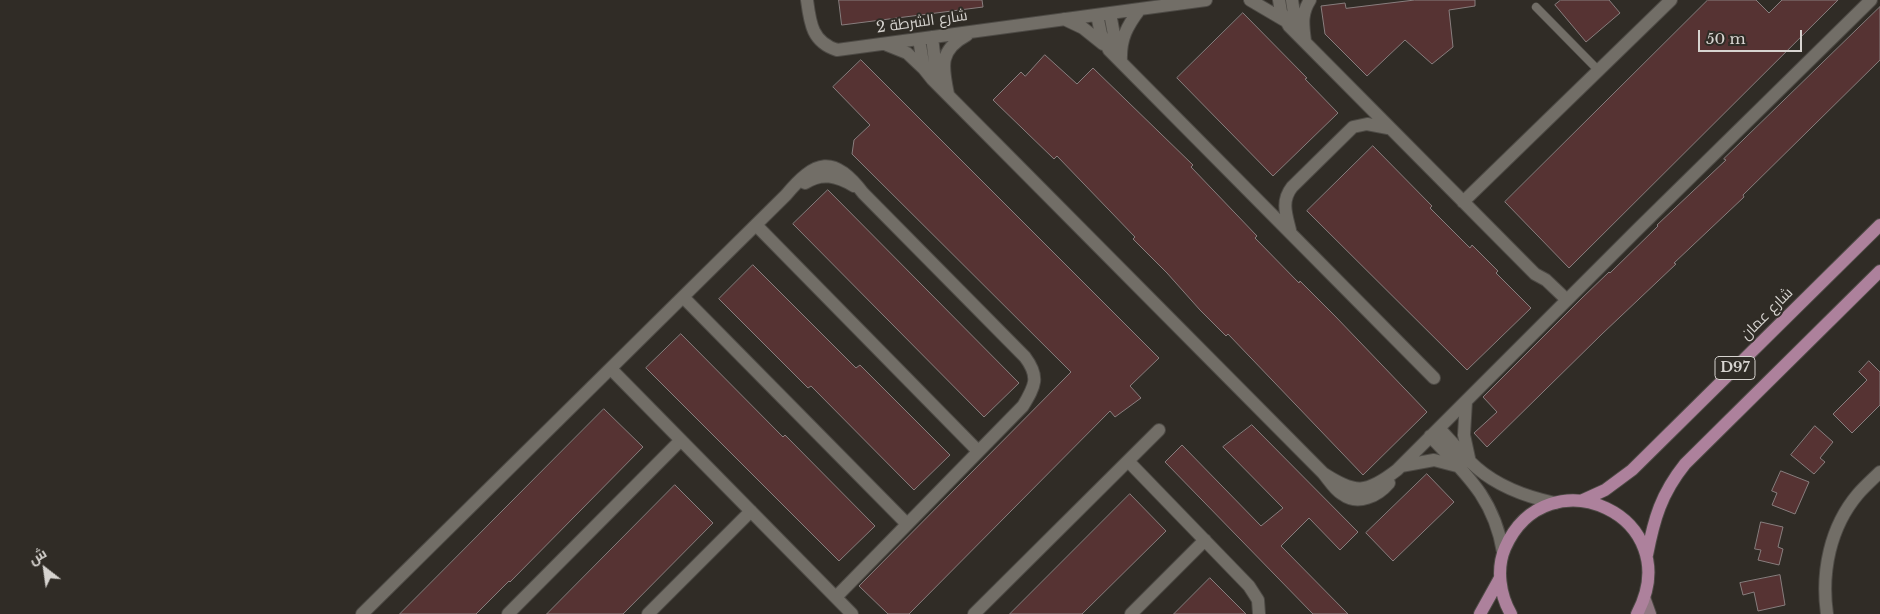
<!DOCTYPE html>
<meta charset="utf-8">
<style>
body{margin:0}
#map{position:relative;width:1880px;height:614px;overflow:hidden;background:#302c26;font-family:"Libre Baskerville",Cairo,serif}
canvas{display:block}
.north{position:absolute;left:20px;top:544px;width:50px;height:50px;-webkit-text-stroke:4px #302c26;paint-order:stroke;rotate:330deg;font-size:14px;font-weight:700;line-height:20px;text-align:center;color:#d7d4d0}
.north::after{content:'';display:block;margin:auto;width:18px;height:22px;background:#d7d4d0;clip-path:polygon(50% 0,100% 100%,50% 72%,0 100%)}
.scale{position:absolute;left:1698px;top:30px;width:104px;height:22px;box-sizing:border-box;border:2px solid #d7d4d0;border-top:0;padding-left:6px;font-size:15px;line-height:18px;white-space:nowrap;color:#d7d4d0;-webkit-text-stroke:4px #302c26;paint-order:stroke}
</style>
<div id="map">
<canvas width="1880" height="614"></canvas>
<div class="north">ش</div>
<div class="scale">50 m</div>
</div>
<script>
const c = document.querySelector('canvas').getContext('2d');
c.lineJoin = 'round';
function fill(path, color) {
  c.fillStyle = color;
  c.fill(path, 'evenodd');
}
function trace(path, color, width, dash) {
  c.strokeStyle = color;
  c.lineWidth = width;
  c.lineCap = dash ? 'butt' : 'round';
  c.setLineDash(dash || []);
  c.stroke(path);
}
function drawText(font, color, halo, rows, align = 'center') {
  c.font = font + ' "Libre Baskerville",Cairo,serif';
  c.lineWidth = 4;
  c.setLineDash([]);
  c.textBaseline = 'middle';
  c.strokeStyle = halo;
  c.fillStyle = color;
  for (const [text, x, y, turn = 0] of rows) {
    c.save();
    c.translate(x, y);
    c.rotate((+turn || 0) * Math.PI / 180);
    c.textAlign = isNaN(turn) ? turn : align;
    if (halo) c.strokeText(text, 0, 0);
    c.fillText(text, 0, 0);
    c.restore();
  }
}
const building = new Path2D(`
 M839,0H982L983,7L842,25Z
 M1415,0H1475V6L1449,10L1453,47L1432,64L1405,40L1367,76L1325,34L1321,6L1345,3L1346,8Z
 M1561,0H1609L1620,13L1586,42L1555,5Z
 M1708,0H1756L1769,13L1782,0H1838L1569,268L1505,202Z
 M1880,7V60L1743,195L1744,197L1674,263L1676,264L1602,334L1487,447L1474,433L1497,412L1483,397L1582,298L1609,272L1610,273L1658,226L1657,225L1726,160L1724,159Z
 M1243,13L1307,78L1305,79L1338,113L1273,176L1177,78Z
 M1045,55L1077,84L1093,68L1193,165L1191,167L1257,236L1255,238L1299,283L1300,281L1335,316L1427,412L1363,475L1228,334L1226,336L1200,310L1167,273L1133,239L1135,237L1057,156L1054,159L993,100L1021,72L1025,76Z
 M861,60L1159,358L1130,386L1141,398L1115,417L1110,411L909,614H888L859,586L1071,372L852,154L854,140L870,125L833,87Z
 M1373,146L1432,206L1430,208L1470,248L1472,245L1498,271L1496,273L1531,308L1467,370L1307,211Z
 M828,190L1019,383L984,417L793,224Z
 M753,265L856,368L860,365L950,455L914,490L811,386L808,388L719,299Z
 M681,334L783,437L785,435L875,526L839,561L646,368Z
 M1869,361L1880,372V405L1852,433L1833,414L1867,380L1859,372Z
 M604,409L643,447L510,582L509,581L476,614H400Z
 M1252,425L1358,532L1340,550L1309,518L1281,546L1348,614H1313L1165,462L1182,445L1261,526L1283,508L1223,447Z
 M1815,426L1833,442L1820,458L1825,462L1814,474L1791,455Z
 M1781,471L1809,482L1795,514L1772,505L1777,493L1772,491Z
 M1427,474L1454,502L1393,561L1366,533Z
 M675,485L713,523L623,614H547Z
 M1130,494L1166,531L1082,614H1010Z
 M1761,522L1783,527L1778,547L1783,549L1779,565L1758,560L1761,550L1755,549Z
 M1780,575L1785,605L1758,611L1754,592L1743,595L1740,583Z
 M1210,578L1246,614H1174Z`);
const lane = new Path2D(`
 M1536,7L1599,71`);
const street = new Path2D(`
 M807,0C810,23 812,42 837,50L1206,0
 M1250,0L1284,20
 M1279,0L1281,12L1289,26L1535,274L1546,280L1567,300
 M1292,0L1297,33
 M1110,13L1117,51
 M1097,15L1101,34L1109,50L1434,378
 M1064,19L1083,28L1103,44
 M932,37L937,79
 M919,39L924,69L932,79L1323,473C1329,480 1334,489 1342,494C1358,506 1378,496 1389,483
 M1305,41C1303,25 1301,14 1310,0
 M887,45L907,53L924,69
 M1121,61C1120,39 1127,26 1140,9
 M948,94C942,66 939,50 967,35
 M805,183C822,172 837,176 854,186
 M1463,202L1671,0
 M756,225L978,451
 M1290,230C1286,214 1281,201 1292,187L1353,127L1367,124L1388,128
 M684,298L907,524
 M611,369L852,614
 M1466,401L1464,435L1469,458
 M1439,428C1451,441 1463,456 1477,468C1499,487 1527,497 1555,503
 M1430,436C1466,474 1494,498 1503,552
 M1128,461L1249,586L1258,600L1259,614
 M1401,466L1434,460L1457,466
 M1323,473C1355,494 1366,494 1397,470L1638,229L1871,0
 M362,614L786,195C815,160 834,154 863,193L1025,357C1040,377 1035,386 1023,406L836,597
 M508,614L681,440
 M648,614L751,511
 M974,614L1159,430
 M1131,614L1205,540
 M1827,614C1821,572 1830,527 1858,494C1865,486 1873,479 1880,472`);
const secondary = new Path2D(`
 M1645,600L1650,614`);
const primary = new Path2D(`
 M1583,500L1605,490L1632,470L1880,225
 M1647,555C1654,519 1661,494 1685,464L1880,271
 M1480,614L1500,578
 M1511,614C1500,595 1496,569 1505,548C1547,452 1689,516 1637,614`);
const shields = [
 [1735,368,40]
];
const shieldNames = [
 ["D97",1735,368]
];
const streetNames = [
 ["شارع الشرطة 2",922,22,-8],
 ["شارع عمان",1767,314,-45]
];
fill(building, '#563333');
trace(building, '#887e7e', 1);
trace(lane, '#4d4a45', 9);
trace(street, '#4d4a45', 14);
trace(secondary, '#4d4a45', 14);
trace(primary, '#4d4a45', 14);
trace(lane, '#726e67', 8);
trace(street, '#726e67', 12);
trace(secondary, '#907781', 12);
trace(primary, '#ad819c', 12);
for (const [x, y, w] of shields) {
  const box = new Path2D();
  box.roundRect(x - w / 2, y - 11.5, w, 23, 4);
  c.fillStyle = '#302c26';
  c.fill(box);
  trace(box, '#d7d4d0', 1);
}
drawText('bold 14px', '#d7d4d0', null, shieldNames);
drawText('15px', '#d7d4d0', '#302c26', streetNames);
</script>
